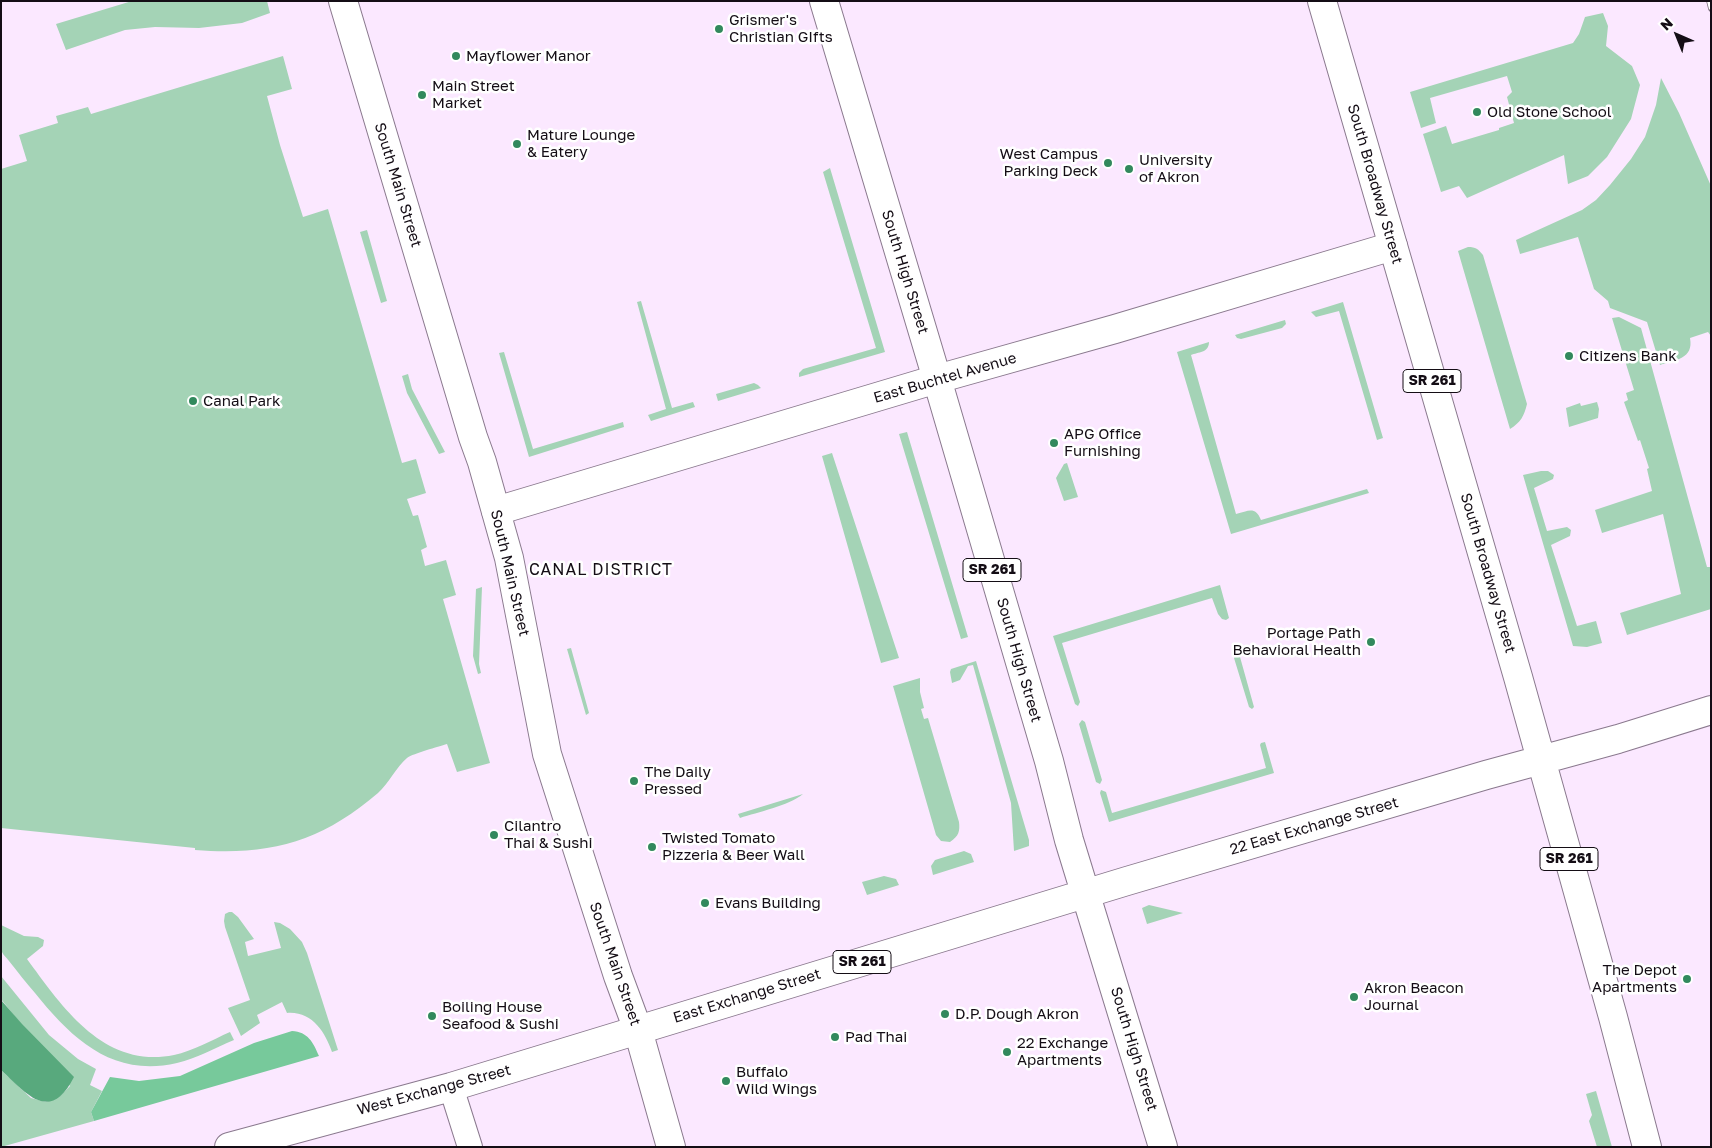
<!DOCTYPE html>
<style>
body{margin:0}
#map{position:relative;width:1712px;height:1148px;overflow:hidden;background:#fbe8ff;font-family:"Golos Text",sans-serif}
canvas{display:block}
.frame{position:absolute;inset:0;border:2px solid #140d15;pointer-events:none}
.north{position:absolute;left:1652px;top:10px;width:50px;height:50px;-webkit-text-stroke:4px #fff;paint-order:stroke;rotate:316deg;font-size:14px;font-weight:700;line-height:20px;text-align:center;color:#140d15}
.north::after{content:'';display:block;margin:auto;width:18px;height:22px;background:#140d15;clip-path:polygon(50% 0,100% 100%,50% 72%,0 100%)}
</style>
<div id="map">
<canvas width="1712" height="1148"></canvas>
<div class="frame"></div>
<div class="north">N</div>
</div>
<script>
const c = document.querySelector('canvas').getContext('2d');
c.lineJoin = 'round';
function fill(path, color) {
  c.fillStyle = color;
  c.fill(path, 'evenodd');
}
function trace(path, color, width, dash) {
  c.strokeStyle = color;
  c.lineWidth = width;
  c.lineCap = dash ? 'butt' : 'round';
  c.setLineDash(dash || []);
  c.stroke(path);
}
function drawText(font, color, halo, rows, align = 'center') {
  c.font = font + ' "Golos Text",sans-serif';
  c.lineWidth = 5;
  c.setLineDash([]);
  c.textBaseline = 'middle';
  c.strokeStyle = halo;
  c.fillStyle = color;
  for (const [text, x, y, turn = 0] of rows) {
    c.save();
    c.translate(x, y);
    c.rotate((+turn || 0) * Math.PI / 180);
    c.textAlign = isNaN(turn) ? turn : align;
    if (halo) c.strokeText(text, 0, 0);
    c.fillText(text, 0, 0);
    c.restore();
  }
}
const green = new Path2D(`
 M132,1H267L270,13L242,23L199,28L155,27L125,30L66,50L56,24Z
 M1603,13L1608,26L1606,46L1632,66L1640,85L1631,119L1607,157L1588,176L1568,184L1564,155L1467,198L1459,186L1441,192L1423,134L1446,126L1452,144L1499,130V128L1514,123L1507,97L1512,92L1507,76L1430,98L1436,123L1421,128L1410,92L1573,43L1579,34L1585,17Z
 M283,56L292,89L267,96L280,145L303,217L328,209L402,463L416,459L426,493L407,499L413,516L418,515L427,547L421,550L425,566L446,560L456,595L443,599L490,763L457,772L447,744C438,747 414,753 407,758C397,766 389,783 378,793C321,842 269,856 195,850V848L1,828V169L27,161L19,135L58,123L56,116L88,107L91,114Z
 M1661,78L1679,113L1711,186V336L1708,332L1690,338C1694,359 1675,360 1660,365L1647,322L1610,308L1608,301L1594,289L1578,237L1520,254L1516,240L1582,210L1596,200L1610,185L1631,159L1645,137L1656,105Z
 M830,168L885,352L799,377V373L803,369L876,348L823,172Z
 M367,230L387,301L381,303L360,232Z
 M1468,247C1476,247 1478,249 1483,255L1527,404C1524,416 1521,422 1510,429L1458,251Z
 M641,301L672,408L693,402L695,407L651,421L648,415L666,409L637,302Z
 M1343,302L1383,438L1377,440L1339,311L1316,317L1311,312Z
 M1619,317L1641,328L1707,567H1711V609L1627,635L1620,613L1681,594L1663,514L1602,533L1595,510L1652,491L1647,469L1649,468L1640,440L1638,441L1624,402L1628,400L1626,393L1634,390L1612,318Z
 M1285,320L1286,324L1282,328L1241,339L1237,338L1235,335Z
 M1209,342C1209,353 1198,352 1191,355L1236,514C1249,511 1255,506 1261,520L1367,489L1369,493L1231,534L1177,352Z
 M504,352L533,449L623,422L624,427L529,457L499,353Z
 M408,374L412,389L445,452L439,454L407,393L402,376Z
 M754,383L758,385L761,388L718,401L716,394Z
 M1597,402L1599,409L1598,418L1569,427L1566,408L1580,403L1581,406Z
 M907,432L968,637L961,639L899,434Z
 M832,453L899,658L881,663L822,456Z
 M1067,463L1078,497L1064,501L1056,478L1064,464Z
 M1541,471H1548L1554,475L1553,479L1534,488L1547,531L1567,527L1571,530L1570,536L1551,545L1577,626L1596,621L1602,643L1587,647L1573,646L1523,475Z
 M1220,585L1229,618L1226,620L1222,619L1218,614L1212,598L1062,643L1080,702L1078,706L1075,704L1053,636Z
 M482,587L479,664L481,673L478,674L473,656L476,589Z
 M571,648L589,713L586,715L567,649Z
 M1235,655H1237L1240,657L1254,707L1252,709L1249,707L1234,658Z
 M976,661L1029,840V846L1014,851L1011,803L973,665L968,666L960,680L952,683L950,672L951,669Z
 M920,678V692L924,708L921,709L924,719L928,718L959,822C960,831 959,836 950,842L941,841L936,835L893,686Z
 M1082,720L1085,722L1102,780L1100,784L1096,782L1079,724Z
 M1265,742L1274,773L1109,822L1100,793L1101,790L1106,792L1112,813L1266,768L1260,745L1261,743Z
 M803,794C788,806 758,812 740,818L738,814Z
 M964,851L971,854L974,862L933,875L931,866L935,860Z
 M884,876L896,879L899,885L867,895L862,882Z
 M1149,905L1183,913L1147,924L1142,908Z
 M229,912H232L238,917L254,939L245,942L248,956L281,948L274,922L280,923L290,929L302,942L307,953L338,1050L332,1052C325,1032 312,1011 287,1013L282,1002L257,1015L260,1023L241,1036L228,1008L250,1000L225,927L224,921L225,914Z
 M1,925L24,936L38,937L44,940L43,946L27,959C63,1008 104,1069 174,1055C193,1051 212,1040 230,1032L234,1040C215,1048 197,1058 177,1063C113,1078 72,1039 35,993C26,983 18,972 9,961C7,958 3,955 2,952C0,945 1,932 1,925Z
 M1,976L49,1035L78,1059L96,1069L90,1085L102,1091L91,1112L94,1121L1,1147V1070L31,1098L46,1102L60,1096L70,1086L1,999Z
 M1596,1091L1612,1147H1597L1589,1121L1592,1115L1586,1094Z`);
const forest = new Path2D(`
 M292,1031C308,1032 313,1042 319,1056L94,1121L91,1112L110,1077L139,1081L180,1076L254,1043Z`);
const water = new Path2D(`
 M1,1000L22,1024L74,1077C50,1124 27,1094 1,1070Z`);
const minor = new Path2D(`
 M451,1087L470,1147`);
const tertiary = new Path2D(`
 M496,511L937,379L1115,329L1393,246`);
const secondary = new Path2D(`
 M343,1L473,437L482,462L509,558L547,754L618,976L638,1030L671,1147`);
const primary = new Path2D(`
 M824,1L937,379L1049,761L1069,840L1163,1147
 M1322,1L1518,677L1613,1017L1647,1147
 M229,1147L451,1087L1127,881L1486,775L1618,739L1711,710`);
const rail = new Path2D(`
 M1709,1L1711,9`);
const markers = [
 [719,29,5,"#32895d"],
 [456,56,5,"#32895d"],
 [422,95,5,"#32895d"],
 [1477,112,5,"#32895d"],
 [517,144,5,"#32895d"],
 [1108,163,5,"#32895d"],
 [1129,169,5,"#32895d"],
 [1569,356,5,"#32895d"],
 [193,401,5,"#32895d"],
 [1054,443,5,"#32895d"],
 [1371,642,5,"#32895d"],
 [634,781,5,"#32895d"],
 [494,835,5,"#32895d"],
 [652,847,5,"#32895d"],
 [705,903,5,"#32895d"],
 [1687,979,5,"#32895d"],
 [1354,997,5,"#32895d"],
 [945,1014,5,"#32895d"],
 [432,1016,5,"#32895d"],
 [835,1037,5,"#32895d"],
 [1007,1052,5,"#32895d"],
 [726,1081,5,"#32895d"]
];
const shields = [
 [1432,381,58],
 [992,570,58],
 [1569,859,58],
 [862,962,58]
];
const shieldNames = [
 ["SR 261",1432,381],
 ["SR 261",992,570],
 ["SR 261",1569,859],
 ["SR 261",862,962]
];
const poiNames = [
 ["Grismer's",729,20],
 ["Christian GIfts",729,37],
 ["Mayflower Manor",466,56],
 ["Main Street",432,86],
 ["Market",432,103],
 ["Old Stone School",1487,112],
 ["Mature Lounge",527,135],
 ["& Eatery",527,152],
 ["West Campus",1098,154,"right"],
 ["Parking Deck",1098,171,"right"],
 ["University",1139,160],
 ["of Akron",1139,177],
 ["Citizens Bank",1579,356],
 ["Canal Park",203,401],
 ["APG Office",1064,434],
 ["Furnishing",1064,451],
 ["Portage Path",1361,633,"right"],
 ["Behavioral Health",1361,650,"right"],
 ["The Daily",644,772],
 ["Pressed",644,789],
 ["Cilantro",504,826],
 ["Thai & Sushi",504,843],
 ["Twisted Tomato",662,838],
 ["Pizzeria & Beer Wall",662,855],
 ["Evans Building",715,903],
 ["The Depot",1677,970,"right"],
 ["Apartments",1677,987,"right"],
 ["Akron Beacon",1364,988],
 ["Journal",1364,1005],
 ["Boiling House",442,1007],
 ["Seafood & Sushi",442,1024],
 ["D.P. Dough Akron",955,1014],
 ["Pad Thai",845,1037],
 ["22 Exchange",1017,1043],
 ["Apartments",1017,1060],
 ["Buffalo",736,1072],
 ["Wild Wings",736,1089]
];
const streetNames = [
 ["South Broadway Street",1375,184,74],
 ["South Main Street",398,185,73],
 ["South High Street",905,272,73],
 ["East Buchtel Avenue",945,378,-16],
 ["South Main Street",510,573,77],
 ["South Broadway Street",1488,573,74],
 ["South High Street",1019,660,74],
 ["22 East Exchange Street",1314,826,-16],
 ["South Main Street",615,964,71],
 ["East Exchange Street",747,996,-17],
 ["South High Street",1134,1049,73],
 ["West Exchange Street",434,1090,-15]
];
const neighbourhoodNames = [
 ["CANAL DISTRICT",601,570]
];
fill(green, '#a4d3b6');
fill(forest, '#77c99b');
fill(water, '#58a97d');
trace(minor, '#8a798e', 26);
trace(tertiary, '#8a798e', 30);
trace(secondary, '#8a798e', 30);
trace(primary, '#8a798e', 30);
trace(minor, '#fff', 24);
trace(tertiary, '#fff', 28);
trace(secondary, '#fff', 28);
trace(primary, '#fff', 28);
trace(rail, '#796d7b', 5.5);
trace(rail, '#fff', 4, [11]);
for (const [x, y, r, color] of markers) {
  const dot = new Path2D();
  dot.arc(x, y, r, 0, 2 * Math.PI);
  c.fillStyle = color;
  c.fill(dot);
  trace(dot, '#fff', 2);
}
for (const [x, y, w] of shields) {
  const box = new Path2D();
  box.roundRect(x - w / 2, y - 11.5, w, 23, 4);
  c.fillStyle = '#fff';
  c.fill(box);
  trace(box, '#140d15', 1);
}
drawText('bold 14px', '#140d15', null, shieldNames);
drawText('15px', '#140d15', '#fff', poiNames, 'left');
drawText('15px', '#140d15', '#fff', streetNames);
c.letterSpacing = '1px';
drawText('16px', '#140d15', '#fff', neighbourhoodNames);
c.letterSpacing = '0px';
</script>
